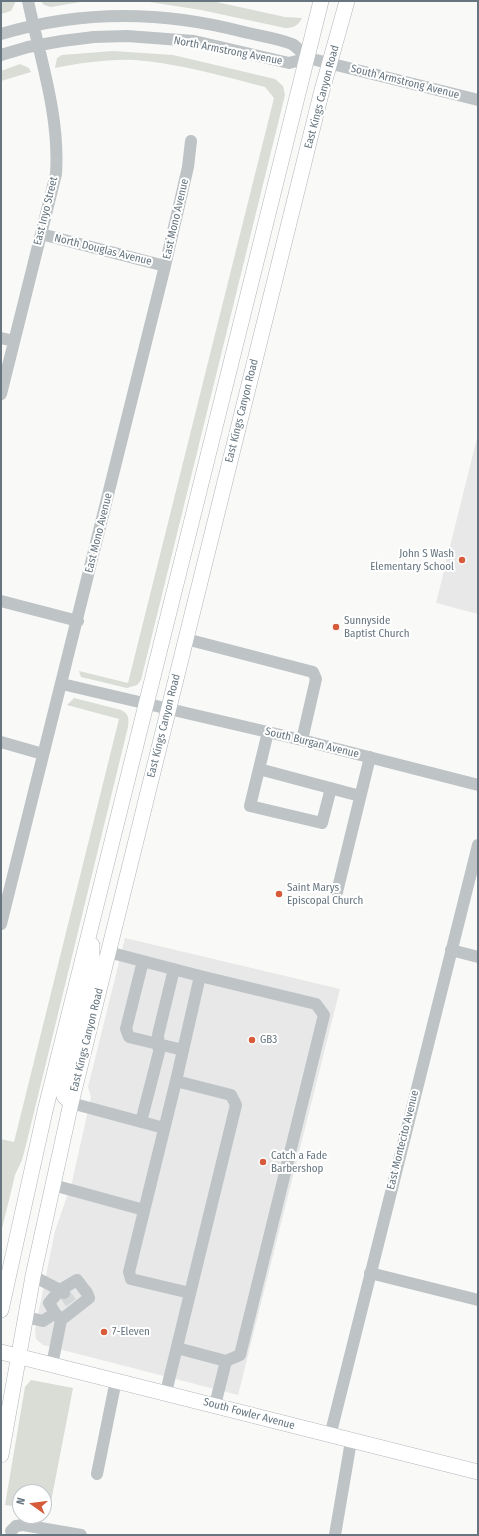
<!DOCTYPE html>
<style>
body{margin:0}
#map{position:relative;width:479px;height:1536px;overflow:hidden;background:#f9f9f7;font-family:"Fira Sans Condensed",sans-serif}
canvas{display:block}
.frame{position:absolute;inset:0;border:2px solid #66757f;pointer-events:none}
.north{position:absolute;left:12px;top:1484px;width:40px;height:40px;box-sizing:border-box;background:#fff;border:1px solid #c2c8cc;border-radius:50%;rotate:284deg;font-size:11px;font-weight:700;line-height:16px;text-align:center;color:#66757f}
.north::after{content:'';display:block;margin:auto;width:14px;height:18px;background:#d55b3a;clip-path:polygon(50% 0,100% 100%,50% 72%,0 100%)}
</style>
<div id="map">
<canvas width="479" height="1536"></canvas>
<div class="frame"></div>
<div class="north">N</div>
</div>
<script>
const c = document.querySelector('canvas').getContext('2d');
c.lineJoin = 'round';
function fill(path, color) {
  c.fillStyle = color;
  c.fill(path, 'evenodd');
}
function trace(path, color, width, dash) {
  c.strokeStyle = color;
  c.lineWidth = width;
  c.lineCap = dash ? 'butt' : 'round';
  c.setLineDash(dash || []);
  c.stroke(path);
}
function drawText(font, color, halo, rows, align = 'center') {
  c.font = font + ' "Fira Sans Condensed",sans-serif';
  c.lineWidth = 4;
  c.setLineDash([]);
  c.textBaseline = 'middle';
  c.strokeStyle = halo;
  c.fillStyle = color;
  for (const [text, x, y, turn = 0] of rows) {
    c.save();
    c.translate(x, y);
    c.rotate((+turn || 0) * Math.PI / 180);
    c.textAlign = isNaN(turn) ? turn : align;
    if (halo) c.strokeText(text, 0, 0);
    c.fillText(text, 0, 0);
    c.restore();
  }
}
const built = new Path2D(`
 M478,434V614L436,603Z
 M125,938L340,989L238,1395L43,1345L36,1339L35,1330L55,1231L72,1182L91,1097L88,1087Z`);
const green = new Path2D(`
 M1,1H15V3L11,11L1,14Z
 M41,1H86L51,7L44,5Z
 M143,1H212L285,17L302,18C298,26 293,28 285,28L201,10Z
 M113,51L173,55L275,79L283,86L285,95L141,680L137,685L127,688L81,677L79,671L128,683L274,98L265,87C222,76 178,63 134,60C108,59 81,63 55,68L57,58L62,55Z
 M20,64L29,68L31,72L1,81V71Z
 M74,698L121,710C129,714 129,718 128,727L26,1145L22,1160L15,1175L1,1233V1139L14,1142L119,719L67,705Z
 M31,1380L73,1388L49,1512L44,1511V1492H20V1507L5,1505L25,1387Z`);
const minorTunnel = new Path2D(`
 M64,1293L72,1304`);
const minor = new Path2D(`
 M1,34C81,10 164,11 244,32C260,36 277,38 292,44C297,47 303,54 308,58
 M1,55L28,47L62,41L94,37L127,36L194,41L289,63L308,58L478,100
 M41,234L165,266
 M1,338L14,341
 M1,394L56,174C60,116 40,58 28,1
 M1,601L78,621
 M186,639L313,672L316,679L302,740
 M62,684L302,740L478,785
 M1,742L43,754
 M259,769L268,732
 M331,788L322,823L250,806L259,769L360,796
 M337,892L370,757
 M1,924L165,266L188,167L191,141
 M451,950L478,957
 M108,952L200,976L176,1081L231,1095L236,1105L166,1392
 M143,961L126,1029L129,1037L183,1050
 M200,976L316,1004L324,1015L240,1355L226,1361L215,1405
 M176,1081L129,1272L131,1279L190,1293
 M71,1103L164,1128
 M141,1122L159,1052L158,1035L174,969
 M53,1185L144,1210
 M370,1273L478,1300
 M33,1276L60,1290L77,1280L87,1293L89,1298L61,1320
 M55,1313L49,1303L60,1290L64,1293
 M26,1317L43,1321L55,1313L61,1320L52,1365
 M177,1348L226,1361
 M330,1436L478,845
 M97,1474L116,1380
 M11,1531L16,1526L23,1525L81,1535
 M335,1535L351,1441`);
const major = new Path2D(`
 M71,1103L64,1096L63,1082L92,968V945
 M1,1310L45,1111L321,1
 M1,1352L478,1472
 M1,1455L33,1276L71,1103L321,94L347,1`);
const markers = [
 [462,560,4,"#d55b3a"],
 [336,627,4,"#d55b3a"],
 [279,894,4,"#d55b3a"],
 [252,1040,4,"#d55b3a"],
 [263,1162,4,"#d55b3a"],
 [104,1332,4,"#d55b3a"]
];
const streetNames = [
 ["North Armstrong Avenue",228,51,11],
 ["South Armstrong Avenue",405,82,14],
 ["East Kings Canyon Road",322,97,-75],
 ["East Inyo Street",46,211,-76],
 ["East Mono Avenue",176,219,-77],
 ["North Douglas Avenue",103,250,14],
 ["East Kings Canyon Road",242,411,-76],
 ["East Mono Avenue",99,533,-76],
 ["East Kings Canyon Road",164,726,-76],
 ["South Burgan Avenue",312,743,14],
 ["East Kings Canyon Road",87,1040,-76],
 ["East Montecito Avenue",403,1140,-76],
 ["South Fowler Avenue",249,1414,15]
];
const poiNames = [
 ["John S Wash",454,554,"right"],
 ["Elementary School",454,567,"right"],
 ["Sunnyside",344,621],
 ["Baptist Church",344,634],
 ["Saint Marys",287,888],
 ["Episcopal Church",287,901],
 ["GB3",260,1040],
 ["Catch a Fade",271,1156],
 ["Barbershop",271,1169],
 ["7-Eleven",112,1332]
];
fill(built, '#e7e8e7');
fill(green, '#d9ddd6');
trace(minorTunnel, '#d4d8d9', 12, [12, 6]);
trace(major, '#b2b7bb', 16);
trace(minor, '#bec3c6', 12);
trace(major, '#fff', 15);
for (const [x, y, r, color] of markers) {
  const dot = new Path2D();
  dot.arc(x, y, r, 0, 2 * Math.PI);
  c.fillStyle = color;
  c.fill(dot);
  trace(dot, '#fff', 1.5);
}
drawText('11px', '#66757f', '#fff', streetNames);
drawText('11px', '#66757f', '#fff', poiNames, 'left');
</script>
